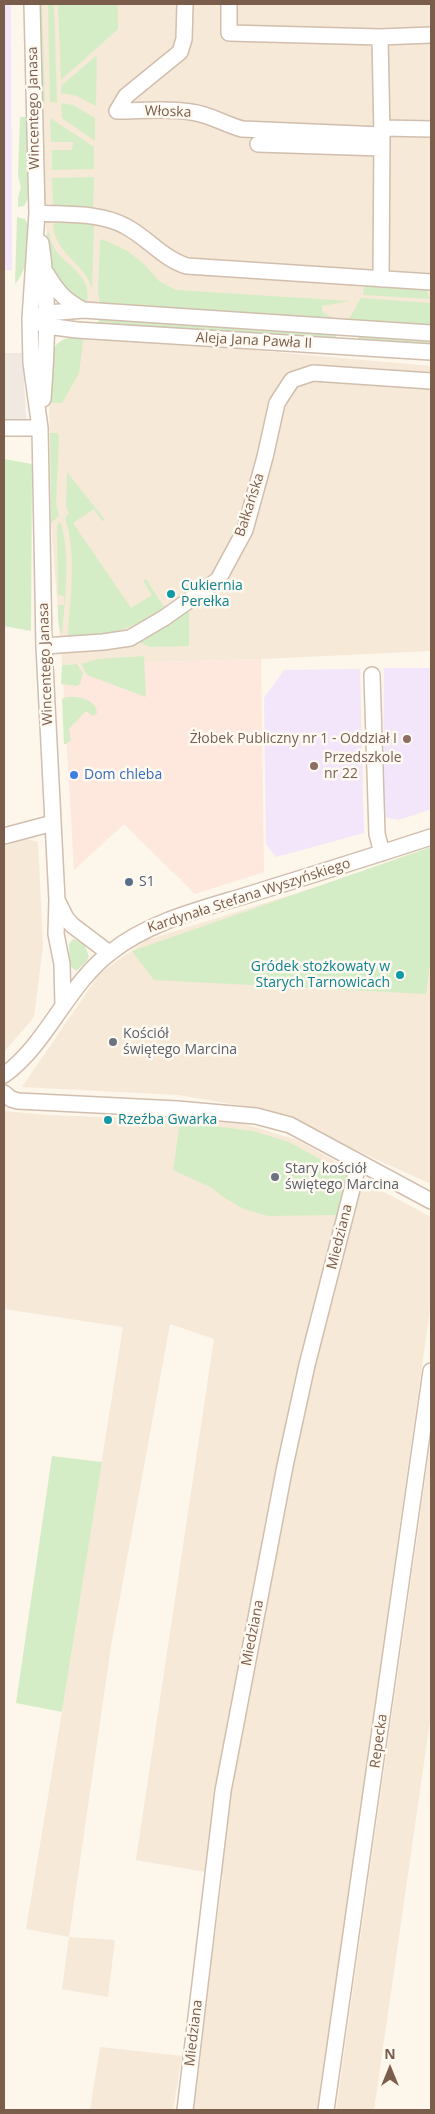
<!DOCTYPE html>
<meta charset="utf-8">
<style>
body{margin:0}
#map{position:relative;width:435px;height:2114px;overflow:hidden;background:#fdf6ea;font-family:"Open Sans",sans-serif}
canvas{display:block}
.frame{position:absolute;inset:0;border:5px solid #7a5d4b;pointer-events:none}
.north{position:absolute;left:365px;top:2044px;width:50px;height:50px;-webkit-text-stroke:4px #fffaf1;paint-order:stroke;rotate:0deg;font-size:14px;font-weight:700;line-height:20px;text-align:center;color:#7a5d4b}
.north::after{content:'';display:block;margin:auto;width:18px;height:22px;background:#7a5d4b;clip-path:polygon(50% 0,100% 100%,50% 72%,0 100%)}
</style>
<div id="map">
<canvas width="435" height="2114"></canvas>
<div class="frame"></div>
<div class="north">N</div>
</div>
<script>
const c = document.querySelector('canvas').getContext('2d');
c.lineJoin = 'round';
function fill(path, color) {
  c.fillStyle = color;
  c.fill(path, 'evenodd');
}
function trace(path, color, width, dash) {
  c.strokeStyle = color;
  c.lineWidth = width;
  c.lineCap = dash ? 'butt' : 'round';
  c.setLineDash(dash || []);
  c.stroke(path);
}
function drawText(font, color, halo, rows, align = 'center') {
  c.font = font + ' "Open Sans",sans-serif';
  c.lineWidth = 5;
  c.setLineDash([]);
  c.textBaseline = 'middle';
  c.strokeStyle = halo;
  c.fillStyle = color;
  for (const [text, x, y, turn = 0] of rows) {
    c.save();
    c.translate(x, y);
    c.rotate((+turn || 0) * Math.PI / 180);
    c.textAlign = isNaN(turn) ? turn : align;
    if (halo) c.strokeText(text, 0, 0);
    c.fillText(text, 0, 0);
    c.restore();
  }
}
const residential = new Path2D(`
 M40,4H431V325L81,302L48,265L41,118Z
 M84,335L431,366V651L261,659L62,665L51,523L49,387L55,347L65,339Z
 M27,839L38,842L43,946L34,1017L4,1052V846Z
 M431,851V1184L267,1110L178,1095L22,1087L100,973L147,940Z
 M4,1111L48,1115L238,1122L297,1140L353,1171L352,1175L431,1217V1302L318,2110H192L223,1875L136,1860L214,1339L170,1324L111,1646L69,1937L115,1940L108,1997L62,1989L69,1937L26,1929L62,1712L123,1327L4,1309Z
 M431,1439V1714L374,2110H336Z
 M100,2047L182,2056L173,2110H90Z`);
const commercial = new Path2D(`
 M261,659L264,872L195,894L124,824L74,870L62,665Z`);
const industrial = new Path2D(`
 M4,353H22L27,428H4Z`);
const education = new Path2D(`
 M4,4H11L12,270H4Z
 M384,668H431V809L399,820L383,817Z
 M360,669L364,833L276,857L266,844L264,698L284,670Z`);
const green = new Path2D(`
 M40,4H42L45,103L43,106L41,105Z
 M48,4H54L57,103L50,102Z
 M58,4H118V29L61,80Z
 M97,55L96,106L77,96L61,93V86Z
 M61,103L73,105L95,118V141L62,118Z
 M20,117H26L28,198L24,206L18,207V198L21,187L18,176Z
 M50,118L94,147V169L52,170V150H72L73,142H51Z
 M94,177L93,211L59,208L53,205L52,178Z
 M17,217L25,219C35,236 28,270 15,284Z
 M64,220L94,223L92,289C84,261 55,255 53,224Z
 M48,230C50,237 51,243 55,249C68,268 92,275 87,303L66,294L48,265L47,234Z
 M102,239L126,250L144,264L159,281L176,290L350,301L322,306V312L337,320L100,304L98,291L100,241Z
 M364,285L426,288L430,299L363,295Z
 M361,298L431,303V325L348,321Z
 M99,318L336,333V341L98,325Z
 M84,335L79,373L62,403H49C50,389 47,354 57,344C65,337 75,336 84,335Z
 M358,335L431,340V347L358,342Z
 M50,433H57L59,437L56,504L59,516L51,523Z
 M4,459L32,464L31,631L4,626Z
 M67,472L105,520L102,521L94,509L73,523L131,608L152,595L143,581L146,579L164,607C134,628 105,640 68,635C70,599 77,553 65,518L69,513L66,507Z
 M60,521C71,552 65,601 62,634C57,626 58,615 58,605H64V596L58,595L57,526Z
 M189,608V646L150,647L137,641Z
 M144,656L146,697L87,675L81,664L98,659Z
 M77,664L83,673L80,684L77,686L61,684L62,665Z
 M66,697C78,696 96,699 97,713L93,716L86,711L69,729L71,740L66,744H64L62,699Z
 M431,847V957L426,994L154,980L132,951Z
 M73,939L84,944L89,956L87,961L76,971L70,966L69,944Z
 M180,1122L253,1131L289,1142L349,1175L340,1215L268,1216L244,1209L223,1197L212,1188L173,1170Z
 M52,1456L102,1462L62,1712L16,1703Z`);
const minor = new Path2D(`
 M32,4L37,213L30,319L31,363L40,428L44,646L57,900L56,934L62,964L63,1006
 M229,4V33L380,37L431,35
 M380,37L382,135L381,279
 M117,111C141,111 167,108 191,112C209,114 224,124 242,129L382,135
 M117,111L126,96L180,52L184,39L185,4
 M382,128L431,129
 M258,144L382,148
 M37,213C65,215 99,212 125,226C147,237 163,259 187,266L431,282
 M41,243C49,295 47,347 43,399
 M46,273C57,291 63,299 83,310
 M30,319L47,326L77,330L431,352
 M30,319L48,313L83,310L431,333
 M4,428H40
 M44,646L103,642L130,638L164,618L218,580L245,530L265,457L277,403L292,380L313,373L431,381
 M372,675L377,834L382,853
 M4,836L53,823
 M57,900L66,918L72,925L109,953
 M4,1075C48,1043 67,985 111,952C153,919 207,908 257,892C315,874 373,856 431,837
 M4,1093L11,1099L18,1101L177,1109L256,1116L290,1125L431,1201
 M185,2110L223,1791L285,1466L307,1365L359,1162
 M326,2110L431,1371`);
const markers = [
 [171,594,5,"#0f9aa8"],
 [407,739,5,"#8d6e63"],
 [314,766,5,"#8d6e63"],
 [74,775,5,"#3f7fe0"],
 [129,882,5,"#5c6f8a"],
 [400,975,5,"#0f9aa8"],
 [113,1042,5,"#6b7280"],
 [108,1120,5,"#0f9aa8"],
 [275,1177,5,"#6b7280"]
];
const streetNames = [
 ["Wincentego Janasa",34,108,-91],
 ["Włoska",168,112,2],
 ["Aleja Jana Pawła II",254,341,3],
 ["Bałkańska",250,505,-72],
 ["Wincentego Janasa",46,664,-92],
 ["Kardynała Stefana Wyszyńskiego",249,896,-18],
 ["Miedziana",340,1237,-76],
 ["Miedziana",253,1633,-79],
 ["Repecka",379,1741,-82],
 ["Miedziana",194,2033,-83]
];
const cultureNames = [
 ["Cukiernia",181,586],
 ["Perełka",181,602],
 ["Gródek stożkowaty w",390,967,"right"],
 ["Starych Tarnowicach",390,983,"right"],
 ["Rzeźba Gwarka",118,1120]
];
const educationNames = [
 ["Żłobek Publiczny nr 1 - Oddział I",397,739],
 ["Przedszkole",324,758,"left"],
 ["nr 22",324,774,"left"]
];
const shopNames = [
 ["Dom chleba",84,775]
];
const serviceNames = [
 ["S1",139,882]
];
const worshipNames = [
 ["Kościół",123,1034],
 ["świętego Marcina",123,1050],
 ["Stary kościół",285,1169],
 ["świętego Marcina",285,1185]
];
fill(residential, '#f6e9d7');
fill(commercial, '#fee8dd');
fill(industrial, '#efe9e2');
fill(education, '#f3e6fa');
fill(green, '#d5edc6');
trace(minor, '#d1beae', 18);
trace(minor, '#fff', 15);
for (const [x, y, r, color] of markers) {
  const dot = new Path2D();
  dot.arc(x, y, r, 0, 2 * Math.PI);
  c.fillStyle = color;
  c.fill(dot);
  trace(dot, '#fffaf1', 2);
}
drawText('14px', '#7a5d4b', '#fffaf1', streetNames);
drawText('14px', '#0d838f', '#fffaf1', cultureNames, 'left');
drawText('14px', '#785e54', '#fffaf1', educationNames, 'right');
drawText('14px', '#366cbe', '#fffaf1', shopNames, 'left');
drawText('14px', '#4e5e75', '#fffaf1', serviceNames, 'left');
drawText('14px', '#5b616d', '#fffaf1', worshipNames, 'left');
</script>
